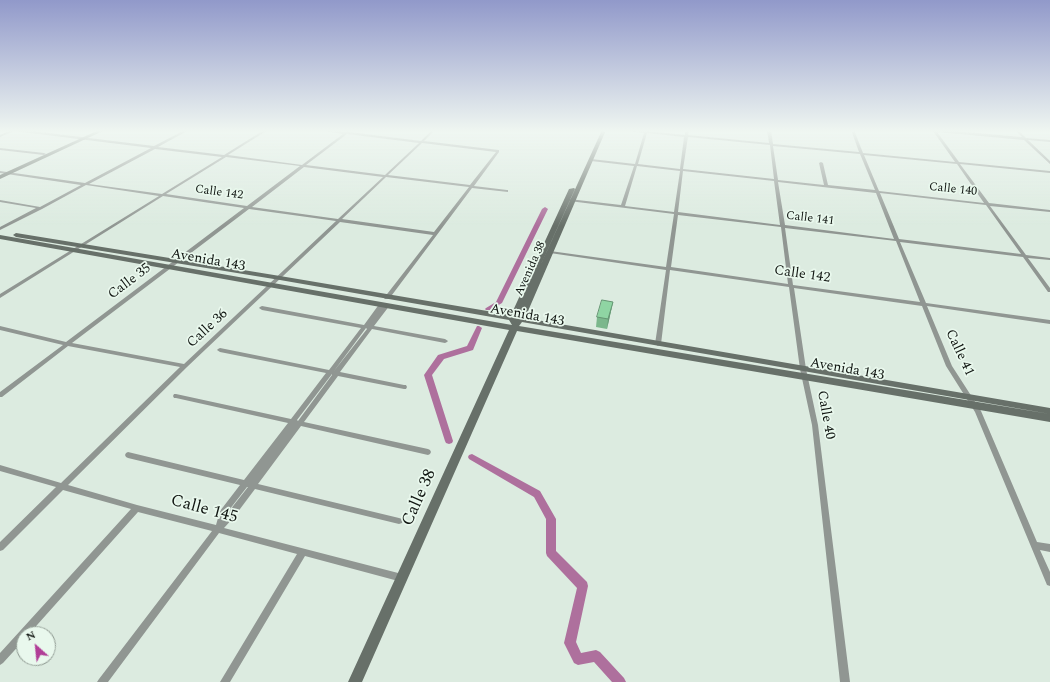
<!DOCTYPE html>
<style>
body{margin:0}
#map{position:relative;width:1050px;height:682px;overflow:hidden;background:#dcebe0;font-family:Spectral,serif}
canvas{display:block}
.north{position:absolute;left:16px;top:626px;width:40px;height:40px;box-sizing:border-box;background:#e9f8ed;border:1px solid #929d95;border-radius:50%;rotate:333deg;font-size:11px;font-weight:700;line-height:16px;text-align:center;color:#101511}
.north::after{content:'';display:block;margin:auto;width:14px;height:18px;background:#b13e97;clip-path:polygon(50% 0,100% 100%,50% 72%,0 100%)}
</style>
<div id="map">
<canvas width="1050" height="682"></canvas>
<div class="north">N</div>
</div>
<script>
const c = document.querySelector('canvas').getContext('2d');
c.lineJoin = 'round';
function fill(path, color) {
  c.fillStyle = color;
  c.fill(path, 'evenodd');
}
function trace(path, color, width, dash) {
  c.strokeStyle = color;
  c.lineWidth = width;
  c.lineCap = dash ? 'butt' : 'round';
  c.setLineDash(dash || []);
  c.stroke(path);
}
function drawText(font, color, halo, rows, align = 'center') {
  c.font = font + ' Spectral,serif';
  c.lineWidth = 3.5;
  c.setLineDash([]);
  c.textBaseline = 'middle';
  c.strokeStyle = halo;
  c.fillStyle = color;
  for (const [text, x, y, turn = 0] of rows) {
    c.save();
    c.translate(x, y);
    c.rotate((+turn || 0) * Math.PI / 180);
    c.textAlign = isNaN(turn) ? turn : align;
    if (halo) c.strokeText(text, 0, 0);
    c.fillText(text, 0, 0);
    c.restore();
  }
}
const canal = new Path2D(`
 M545,207L548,209L502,303L490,310H486L485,309L486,308L496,302L542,209Z
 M477,326H479L482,328L473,350L444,359L432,375L453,441L452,443L449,444L446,443L445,441L424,375L438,355L467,346Z
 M472,454L540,491L556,519V551L587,582L588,586L576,642L581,653L596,650L600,652L624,678L626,682H612L594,662L578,665L574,663L564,643L577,588L547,556L546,553V519L534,497L469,459L468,457L469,455Z`);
const street = new Path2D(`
 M11,130H24L154,146L185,130H189L158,147L224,155L264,130H268L228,155L302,165L343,134L319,130H330L345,132L348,130H351L349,132L421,141L432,130H435L424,141L499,150V152L474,186L507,190H508V192L472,188L389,299H385L384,298L433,235L340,222L187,367L68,485L137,505L216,525L220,511L240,485L128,458L126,457L125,455L126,453L128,452L244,480L288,423L176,398H174L173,396L174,394H176L291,419L326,373L220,352L217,350L218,349L220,348L329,370L361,328L262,310L259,308L260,307L262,306L364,325L380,303H384L385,304L369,326L385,304H389L390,305L374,326L445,339L448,341L447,342L445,343L372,329L340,372L404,385H406L407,387L406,389H404L338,376L304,422L428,449L430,450L431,452L430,454L428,455L301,426L258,484L399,518L402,519L403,521L402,523L399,524L255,489L234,517L224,528L402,574L405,575L406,578L405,581L402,582L305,556L230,682H220L297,554L219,533L108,682H97L99,679L212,531L138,512L29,634H24V640L3,663L0,665V653L131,509L63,490L3,550L0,551V542L56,487L0,471V465L61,483L180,367L68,346L2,397H0V392L63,345L0,330V326L66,342L244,208L163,196L0,298V294L159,196L86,185L42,209L0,230V227L36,208L0,202V200L40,207L81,185L0,173V171L85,183L151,148L14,131L0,137V135ZM347,134L419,143L385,175L306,165ZM422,143L496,152L470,185L388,175ZM155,149L222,157L162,194L89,184ZM226,157L300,166L247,206L166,194ZM304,167L383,177L338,219L252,207ZM386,177L469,187L434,232L342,219ZM249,209L336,221L184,364L72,343ZM366,328L367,329L334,371ZM332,375L298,421L297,420L332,374ZM247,487H248L226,515V514Z
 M621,130H634L685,135V130H689L688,135L769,143L767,130H771L773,144L859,152L851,130H854L863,153L955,162L933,131L928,130H942L1022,137L1015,130H1018L1026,138L1050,140V142L1028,140L1050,161V164L1024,140L937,132L959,162L1050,171V173L960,164L989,203L1050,210V212L990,206L1026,255L1050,258V260L1028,258L1050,288V292H1048L1023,257L900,242L926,303L1050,320V324L927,306L952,366L981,411L1037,542L1050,544V552L1040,550L1050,572V586L1047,585L975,412L946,366L922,306L794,288L806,369L818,425L850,682H840L812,425L800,369L789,287L670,270L661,344L658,346L655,344L666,270L550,253L548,252L550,251L666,267L674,214L569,201L567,200L569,199L621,205L634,166L591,161L589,160L591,159L635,164L644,133ZM647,133L684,137L680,169L638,164ZM688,137L770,145L774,179L683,169ZM773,146L860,154L875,190L828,185L823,163L821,162L819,163L824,185L778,180ZM864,155L957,164L984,203L879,191ZM637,166L680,171L674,212L625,206ZM683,171L774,181L780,225L678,212ZM778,182L876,193L894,239L785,225ZM880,193L986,205L1021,254L899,239ZM678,215L781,227L788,284L671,267ZM785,228L896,241L920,302L793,285Z
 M0,148L44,153L46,154L44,155L0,150Z`);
const secondary = new Path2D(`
 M99,130H105L0,179V175Z
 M602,130H606L525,318L1050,408V414L522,322L519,326L1050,414V422L517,331L362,682H348L509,330L0,239V235L512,325L509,320L280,280L16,237L13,235L16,233L280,276L511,315L569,189L574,188L575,189L537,273Z`);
const wall = new Path2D(`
 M613,302L607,329L596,327L597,317Z`);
const shadedWall = new Path2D(`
 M613,302L607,329L608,319Z`);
const building = new Path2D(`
 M602,300L613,302L608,319L597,317Z`);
const farStreetnames = [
 ["Calle 140",953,190,6],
 ["Calle 142",219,193,8],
 ["Calle 141",810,219,7],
 ["Avenida 38",531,269,-66]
];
const streetNames = [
 ["Avenida 143",208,261,10],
 ["Calle 142",802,275,8],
 ["Calle 35",130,282,-37],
 ["Avenida 143",527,316,10],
 ["Calle 36",208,329,-43],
 ["Calle 41",959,353,65],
 ["Avenida 143",847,370,10],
 ["Calle 40",825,415,80]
];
const nearStreetnames = [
 ["Calle 38",420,498,-66],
 ["Calle 145",204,510,15]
];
fill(canal, '#ae709d');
fill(street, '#909692');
fill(secondary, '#677069');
fill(wall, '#7bb78c');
fill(shadedWall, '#649572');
fill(building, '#8fd5a3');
trace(building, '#649572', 1);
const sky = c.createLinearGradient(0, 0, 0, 226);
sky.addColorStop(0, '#9199ca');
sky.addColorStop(0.58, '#eff6f1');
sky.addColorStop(1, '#eff6f100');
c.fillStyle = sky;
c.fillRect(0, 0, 1050, 226);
drawText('12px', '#101511', '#e9f8ed', farStreetnames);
drawText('14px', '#101511', '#e9f8ed', streetNames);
drawText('17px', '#101511', '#e9f8ed', nearStreetnames);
</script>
